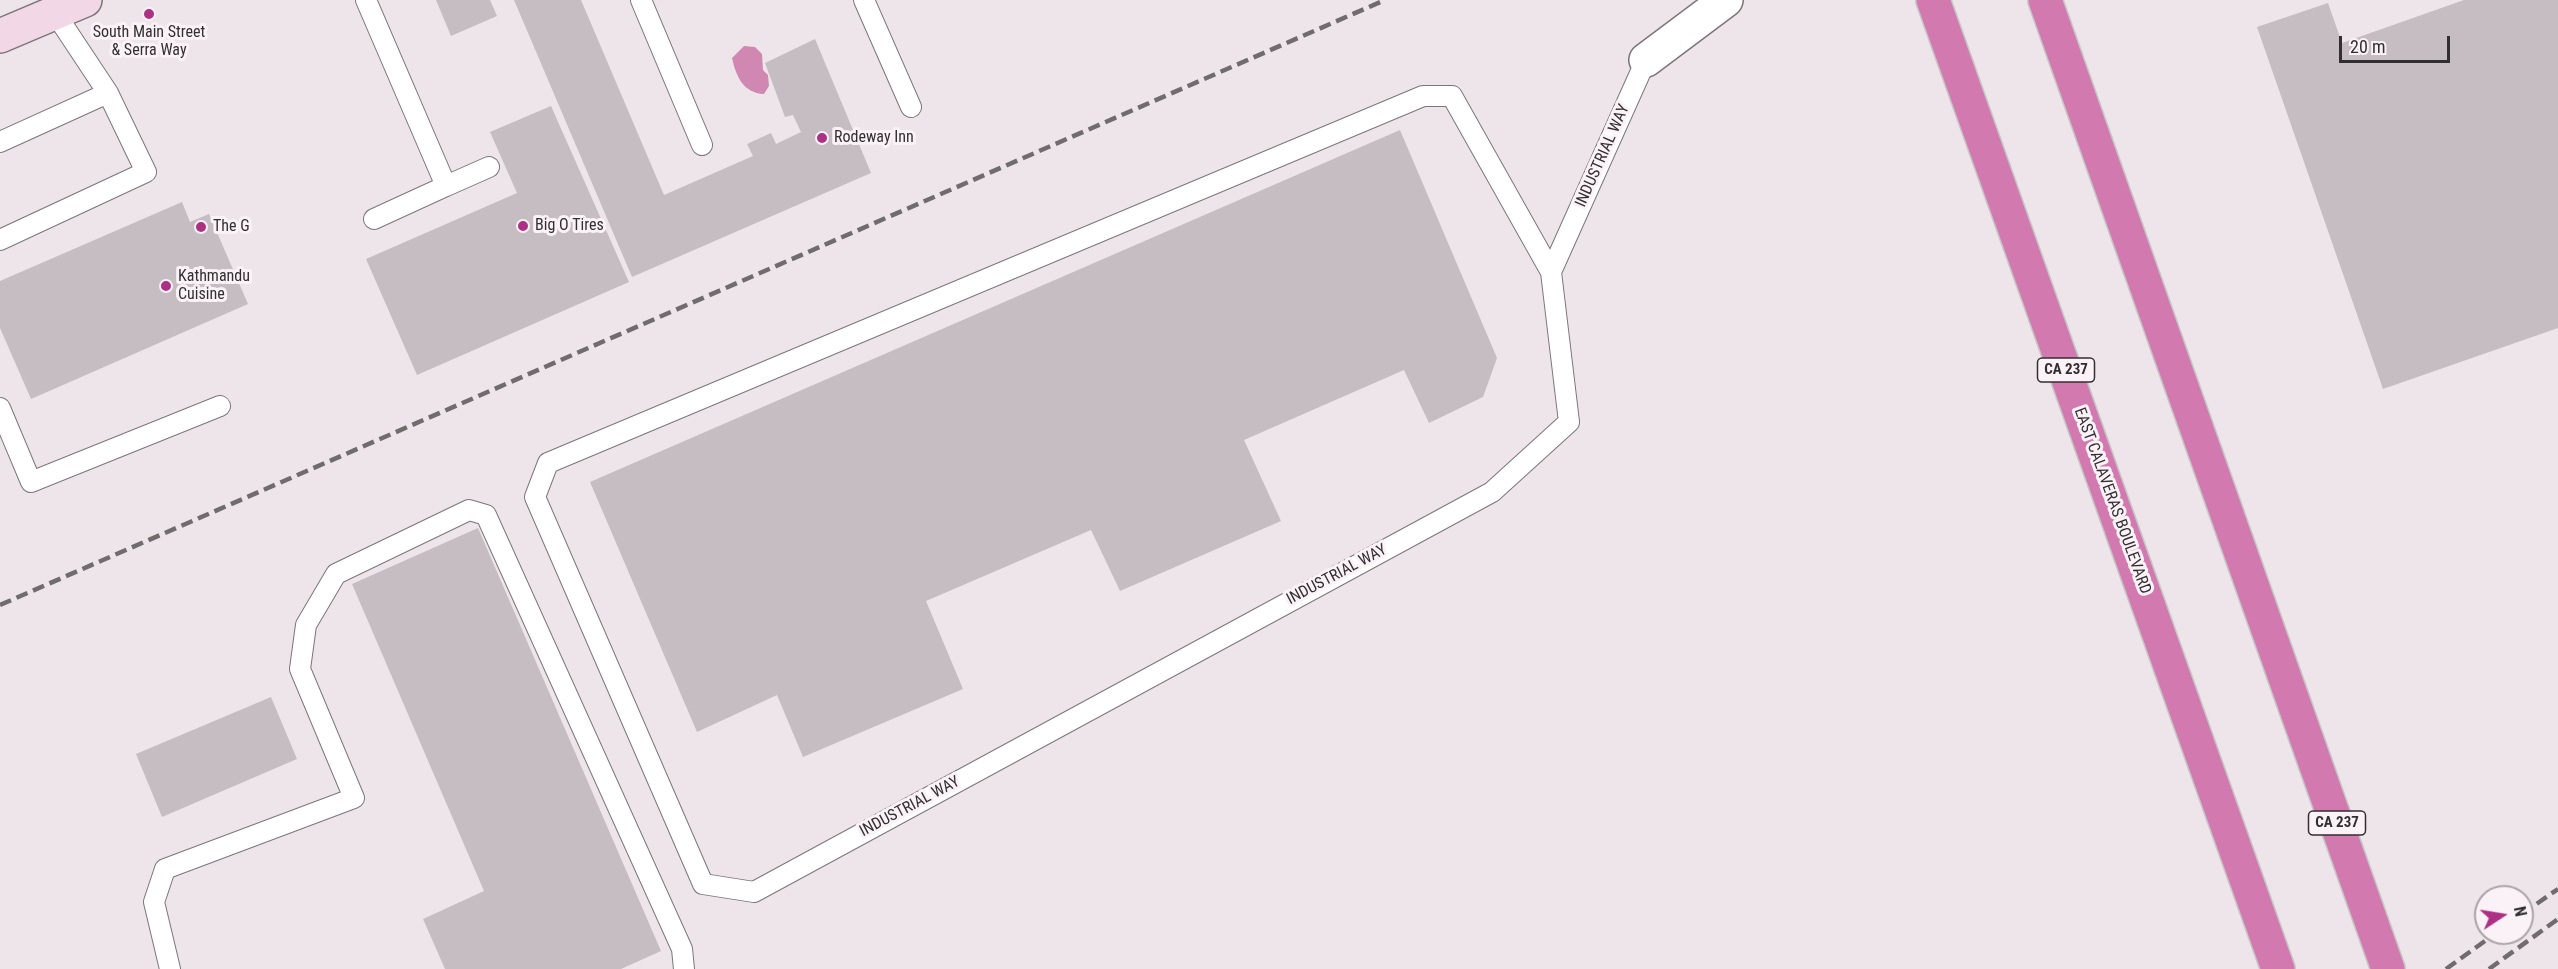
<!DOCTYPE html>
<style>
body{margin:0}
#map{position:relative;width:2558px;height:969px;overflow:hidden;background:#ede5e9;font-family:"Roboto Condensed",sans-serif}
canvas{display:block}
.north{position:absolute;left:2474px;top:885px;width:60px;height:60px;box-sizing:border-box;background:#faf2f6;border:2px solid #aaa4a7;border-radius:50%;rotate:78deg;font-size:16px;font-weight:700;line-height:24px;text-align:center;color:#322f31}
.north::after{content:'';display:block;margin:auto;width:21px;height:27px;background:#ac3184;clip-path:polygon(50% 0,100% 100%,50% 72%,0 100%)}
.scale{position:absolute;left:2339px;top:36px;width:111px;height:27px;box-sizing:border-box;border:3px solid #322f31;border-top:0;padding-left:8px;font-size:18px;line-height:21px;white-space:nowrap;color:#322f31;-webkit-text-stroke:4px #faf2f6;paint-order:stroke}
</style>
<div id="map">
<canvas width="2558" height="969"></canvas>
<div class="north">N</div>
<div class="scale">20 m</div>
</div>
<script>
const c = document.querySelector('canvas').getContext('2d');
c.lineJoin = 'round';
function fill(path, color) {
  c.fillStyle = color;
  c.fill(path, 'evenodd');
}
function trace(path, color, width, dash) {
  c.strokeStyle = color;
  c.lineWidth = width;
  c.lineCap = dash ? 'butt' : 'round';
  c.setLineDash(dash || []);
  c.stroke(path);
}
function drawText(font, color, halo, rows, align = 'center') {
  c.font = font + ' "Roboto Condensed",sans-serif';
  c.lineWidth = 6;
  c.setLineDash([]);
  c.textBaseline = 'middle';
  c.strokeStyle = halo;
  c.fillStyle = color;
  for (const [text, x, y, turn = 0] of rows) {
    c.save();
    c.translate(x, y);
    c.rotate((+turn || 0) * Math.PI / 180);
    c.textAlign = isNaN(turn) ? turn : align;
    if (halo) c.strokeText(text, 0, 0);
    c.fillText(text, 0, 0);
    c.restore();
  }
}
const water = new Path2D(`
 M744,46L755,47L762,54L763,70L768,75L769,86L764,94C743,93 736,76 732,58Z`);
const building = new Path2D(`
 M436,0H490L497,16L451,36Z
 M514,0H581L664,195L753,156L747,144L771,133L776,144L801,132L793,115L785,117L765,63L815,39L871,173L632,277Z
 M2464,0H2558V328L2383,389L2257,27L2328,3L2342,43Z
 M551,106L629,282L417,375L366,259L517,193L490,132Z
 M1400,130L1497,358L1483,397L1429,423L1404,370L1244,440L1281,521L1120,591L1091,530L926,601L963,689L803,757L777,695L697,732L590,482Z
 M182,202L190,222L209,214L248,304L31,399L0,328V281Z
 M478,528L661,951L621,969H445L423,919L484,891L352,584Z
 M271,697L297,759L162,817L136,754Z`);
const lane = new Path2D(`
 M366,0L446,186L489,167
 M641,0L702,145
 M864,0L911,107
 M0,142L108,93
 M374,219L446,186
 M0,240L146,172L108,93L55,13
 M1551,272L1452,96H1423L548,463L535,497L703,884L754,892L1492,492L1569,422L1551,272L1646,60
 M0,408L31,482L220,406
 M170,969L154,902L165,869L354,798L300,669L306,625L336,574L469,510L486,515L682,949L684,969`);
const street = new Path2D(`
 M1646,60L1726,0`);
const secondary = new Path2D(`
 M0,36L85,0`);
const highway = new Path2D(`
 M1933,0L2278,969
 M2045,0L2388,969`);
const rail = new Path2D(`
 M0,605L1385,0
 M2522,914L2558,889
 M2446,969L2496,933
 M2489,969L2558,919`);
const markers = [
 [149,14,6,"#ac3184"],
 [822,138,6,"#ac3184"],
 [523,226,6,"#ac3184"],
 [201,227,6,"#ac3184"],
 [166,286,6,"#ac3184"]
];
const shields = [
 [2066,370,57],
 [2337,823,57]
];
const shieldNames = [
 ["CA 237",2066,370],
 ["CA 237",2337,823]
];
const poiNames = [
 ["South Main Street",149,33,"center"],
 ["& Serra Way",149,51,"center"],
 ["Rodeway Inn",834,138],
 ["Big O Tires",535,226],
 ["The G",213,227],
 ["Kathmandu",178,277],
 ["Cuisine",178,295]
];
const streetNames = [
 ["INDUSTRIAL WAY",1603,156,-66],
 ["EAST CALAVERAS BOULEVARD",2112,501,70],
 ["INDUSTRIAL WAY",1337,575,-28],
 ["INDUSTRIAL WAY",910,807,-28]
];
fill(water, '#d088b2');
fill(building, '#c5bdc1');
trace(lane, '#7d7579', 22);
trace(street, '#7d7579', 36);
trace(secondary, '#7d7579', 36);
trace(highway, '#c6c5c5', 36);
trace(lane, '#fff', 20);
trace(street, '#fff', 33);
trace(secondary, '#f2d7e7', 33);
trace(highway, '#d27ab0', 33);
trace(rail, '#706c6e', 4.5, [12, 6]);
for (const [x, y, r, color] of markers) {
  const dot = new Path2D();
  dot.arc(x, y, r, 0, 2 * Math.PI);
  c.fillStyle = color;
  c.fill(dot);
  trace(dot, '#faf2f6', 2);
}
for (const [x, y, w] of shields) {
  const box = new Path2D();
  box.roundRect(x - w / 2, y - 12, w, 24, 4.5);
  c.fillStyle = '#faf2f6';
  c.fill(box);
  trace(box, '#322f31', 1.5);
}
drawText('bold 15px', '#322f31', null, shieldNames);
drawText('16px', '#322f31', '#faf2f6', poiNames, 'left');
drawText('16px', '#322f31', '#faf2f6', streetNames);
</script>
